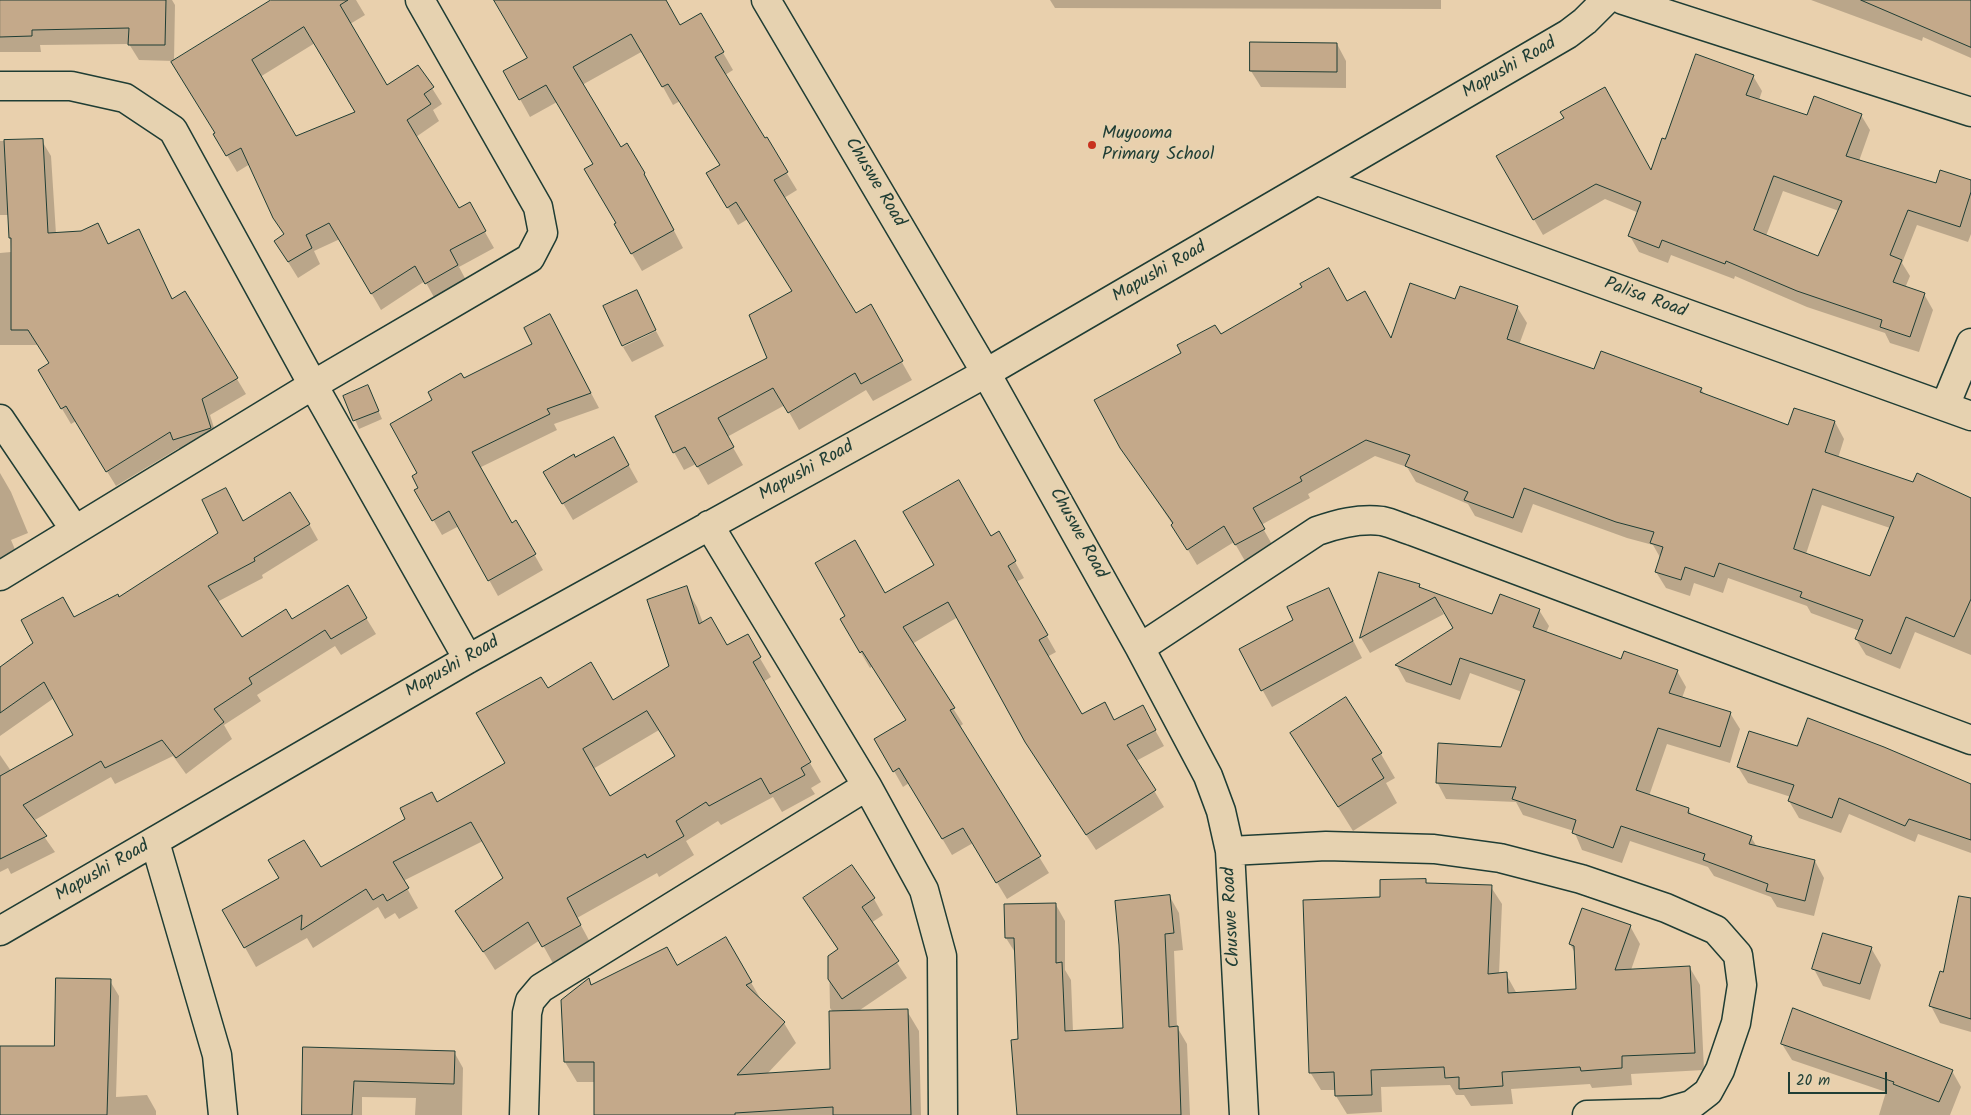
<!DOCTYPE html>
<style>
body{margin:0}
#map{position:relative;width:1971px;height:1115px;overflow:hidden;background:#e9d0ad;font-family:Kalam,sans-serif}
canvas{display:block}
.scale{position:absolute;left:1788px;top:1072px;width:99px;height:22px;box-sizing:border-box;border:2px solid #1f3d34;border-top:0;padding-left:6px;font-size:15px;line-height:18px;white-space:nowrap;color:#1f3d34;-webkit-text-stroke:4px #e6d2b0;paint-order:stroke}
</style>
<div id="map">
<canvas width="1971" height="1115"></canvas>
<div class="scale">20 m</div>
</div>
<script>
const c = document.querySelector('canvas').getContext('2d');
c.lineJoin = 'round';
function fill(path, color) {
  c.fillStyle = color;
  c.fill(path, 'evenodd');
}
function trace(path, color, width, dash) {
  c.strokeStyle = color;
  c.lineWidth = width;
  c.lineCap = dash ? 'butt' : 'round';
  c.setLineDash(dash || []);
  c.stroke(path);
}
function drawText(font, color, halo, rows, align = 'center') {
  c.font = font + ' Kalam,sans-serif';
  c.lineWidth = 4;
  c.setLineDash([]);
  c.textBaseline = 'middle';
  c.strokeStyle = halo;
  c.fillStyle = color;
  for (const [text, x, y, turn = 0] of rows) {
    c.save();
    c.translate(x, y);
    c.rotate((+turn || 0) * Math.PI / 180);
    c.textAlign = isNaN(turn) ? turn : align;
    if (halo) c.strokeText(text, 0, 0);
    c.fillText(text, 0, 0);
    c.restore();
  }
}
const shadow = new Path2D(`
 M0,0H172L175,5L174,61L139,60L129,44L40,45L41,52H0Z
 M274,0H356L365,15L350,24L387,87L418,66L442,104L433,110L439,121L416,137L458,210L469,204L494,248L459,267L467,282L435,299L425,281L381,310L340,239L314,251L320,264L298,278L285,257V235L250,164L237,172L215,135ZM315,43L356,112L295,138L260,77Z
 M495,0H665L680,27L701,15L733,70L725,75L764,140L766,139L797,190L784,198L855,314L870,306L912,380L873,401L866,390L799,430L785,405L727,437L743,465L708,485L696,464L684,470L674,452L769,358L793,292L748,219L738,225L708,174L721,166L680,101L673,105L643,51L582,85L620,149L644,173L683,248L642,271L615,225L617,224L594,164L557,102L530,117L520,99L529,59Z
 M1050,0H1441V9L1055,8Z
 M1811,0H1971V58L1923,37L1922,41Z
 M1337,44L1346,61V88L1261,87L1251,71Z
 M1753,76L1762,91L1759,100L1807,117L1861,115L1870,130L1859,161L1937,185L1971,182V234L1968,242L1917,225L1902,263L1910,276L1905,288L1924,294L1933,310L1919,352L1890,343L1885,333L1807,307L1735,276L1734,279L1671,255L1668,263L1639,252L1630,236L1639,213L1605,199L1543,235L1498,157L1652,172L1665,140ZM1783,191L1839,211L1819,258L1766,236Z
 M0,141H42L51,156L56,234L82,232L97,225L109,245L139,231L173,300L185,293L246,394L210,415L219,444L183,455L179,448L116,486L76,421L71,424L39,370L50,364L38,345H0V253L11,252L9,215H0Z
 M1456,301L1517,307L1527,323L1519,345L1595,371L1701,389L1705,395L1789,426L1795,409L1835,422L1844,439L1838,458L1913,484L1971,500V655L1915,632L1900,669L1866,655L1856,639L1860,631L1811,613L1807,606L1728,578L1723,593L1694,583L1690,596L1666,588L1656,572L1661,559L1653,545L1627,538L1533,504L1522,533L1475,516L1468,504L1416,482L1407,467L1375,456L1308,494L1310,498L1261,525L1273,546L1245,561L1234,542L1197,565L1173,525L1121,447L1220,336L1347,302L1392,341ZM1822,505L1890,528L1870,578L1806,554Z
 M558,331L599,408L554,424L557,430L479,468L511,524L516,522L543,570L498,596L459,526L442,535L416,490L420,488L419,474L434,401L463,380Z
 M656,331L664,346L632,362L623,347Z
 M368,387L382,419L359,429L345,396Z
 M623,455L638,482L573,520L545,473L575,458Z
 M0,473L11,492L28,533L11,540L19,559L0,567Z
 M226,489L244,522L309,524L318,540L262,575L263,578L217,602L242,639L292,620L347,587L376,634L341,655L335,646L257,695L261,701L224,725L232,739L186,774L173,756L115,784L111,777L33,821L55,852L11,874L8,868L0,872V755L11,771L74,735L54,698L0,736V668L74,618L119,598L220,533Z
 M999,533L1024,578L1016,582L1056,652L1047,657L1082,716L1114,721L1151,723L1164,746L1136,761L1164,807L1096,850L1036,759L958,617L912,644L963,724L959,727L1049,873L1007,899L973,843L952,855L909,783L903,787L894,771L907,721L873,666L870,668L851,636L885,595Z
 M1380,573L1419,585L1422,590L1493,615L1539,610L1549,626L1546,633L1622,660L1677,671L1686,687L1682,698L1730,713L1740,729L1730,763L1667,744L1649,796L1688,809L1692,815L1751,837L1757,847L1815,861L1824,878L1814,916L1777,907L1771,897L1714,876L1708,867L1630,841L1622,863L1582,850L1574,831L1523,815L1516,802L1446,799L1437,782L1502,748L1522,692L1470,673L1460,700L1406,682L1397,666L1453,629L1458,632L1443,608H1440L1444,614L1370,653L1361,638Z
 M686,588L697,607L703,623L727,647L758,655L771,677L763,682L821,782L811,788L815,794L782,812L773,797L721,825L718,821L686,841L694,855L659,877L657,873L577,918L591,944L554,965L540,940L495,970L457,911L505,879L483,841L403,881L418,908L399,919L395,913L385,919L378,907L313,948L307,938L256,967L224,910L320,869L507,764L547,690L613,701L670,666ZM659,730L676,757L609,798L593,769Z
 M1328,590L1362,658L1272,707L1240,650L1295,620Z
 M1292,734L1381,754L1395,778L1386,783L1397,803L1353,831Z
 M1798,747L1971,785V853L1918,834L1915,842L1849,814L1841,833L1799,818L1789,801L1791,797L1748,783L1738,767Z
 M1425,880L1427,884L1491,887L1502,904L1499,974H1506L1517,994L1577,990L1575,953L1570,944L1630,926L1640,944L1631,970L1690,968L1700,985L1704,1070L1631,1074L1632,1085L1592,1088L1590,1084L1511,1089L1513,1104L1471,1106L1464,1095H1456L1450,1085L1381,1087L1382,1112L1347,1114L1336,1096V1090H1321L1310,1072L1381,898Z
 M1170,897L1179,913L1183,950L1174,951L1177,1027L1187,1044L1190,1115H1018L1019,1040L1016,954L1006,938L1056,905L1065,921V970L1071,980L1073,1032L1124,1030Z
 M805,899H874L883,915L871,923L907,978L857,1012L907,1011L919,1031L921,1115H595V1082H577L565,1062L589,980L592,986L677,967L725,938L763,1003L784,1023L796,1043L767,1074L832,1071L833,1012L830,1008L829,957L838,950Z
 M1971,912V1032L1940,1023L1931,1006Z
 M1871,948L1881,965L1870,1000L1823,986L1814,969Z
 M110,981L119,996L116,1097L147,1095L156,1111V1115H0V1047H56Z
 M1782,1044L1952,1071L1961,1087L1950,1115H1879L1886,1092L1792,1060Z
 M454,1052L463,1068L462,1115H415L416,1098L362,1097V1115H304L305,1094Z`);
const building = new Path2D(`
 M0,0H166L165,45H128L129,28L32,30V36L0,37Z
 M271,0H348L340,5L387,85L418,65L434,87L424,94L431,104L407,120L459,208L470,202L486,231L450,250L458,265L425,284L415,266L371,294L329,223L306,235L312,248L288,262L274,241L284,234L273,218L241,148L226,156L213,134L215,133L171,62ZM304,27L355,112L296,136L252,60Z
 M494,0H666L680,25L701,13L724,52L715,57L765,138L767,137L788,172L774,180L856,313L871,304L903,361L861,384L855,373L788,413L773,388L718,418L734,447L697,467L685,447L673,453L655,416L767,358L749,315L792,291L736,202L727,208L706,173L720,165L668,84L662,87L631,34L573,67L621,147L627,143L645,173L644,174L674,230L631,254L614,224L616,223L584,169L593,164L546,85L519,100L503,71L527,58Z
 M1861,0H1971V47Z
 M1250,42L1337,43V72L1250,71Z
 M1696,54L1754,75L1746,95L1807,115L1814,96L1862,114L1846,156L1936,183L1940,170L1971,180V192L1960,227L1908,210L1890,255L1902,260L1893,282L1925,293L1910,337L1880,327L1882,320L1797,291L1726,261L1725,264L1662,240L1659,248L1628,236L1641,202L1596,184L1533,220L1496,156L1564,118L1560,112L1605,87L1651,170L1662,138L1665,139ZM1774,176L1842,201L1818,256L1754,230Z
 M43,139L48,233L81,231L98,223L108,244L139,229L172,299L185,291L238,378L202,399L211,428L173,440L170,432L106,472L66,406L61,409L38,370L49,363L28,330H11V238H9L4,140Z
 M1329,268L1347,301L1365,291L1391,338L1410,283L1455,299L1460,286L1518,306L1507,339L1594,369L1601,351L1702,388L1700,392L1788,425L1794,408L1835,421L1825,452L1913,482L1917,473L1971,498V599L1954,637L1906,617L1891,654L1855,639L1863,620L1800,597L1802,592L1719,563L1714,577L1685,567L1681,580L1655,572L1663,547L1650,543L1654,532L1616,522L1524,488L1513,518L1464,500L1468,492L1405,466L1410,455L1366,440L1300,477L1302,481L1253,508L1265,529L1235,545L1224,526L1187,550L1171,525L1173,523L1120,448L1094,400L1181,353L1177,345L1215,325L1221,334L1302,287L1300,284ZM1813,489L1894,517L1870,576L1794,549Z
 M637,290L656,330L622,346L603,306Z
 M550,314L591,393L547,409L550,414L472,452L512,523L516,520L536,554L488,581L449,511L432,521L414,490L418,488L412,476L417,473L390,424L432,400L428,392L461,373L464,378L532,344L524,328Z
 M368,385L379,411L353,421L343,396Z
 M614,437L629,465L562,504L543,472L574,454L575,457Z
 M959,480L991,536L999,531L1016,561L1008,566L1048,635L1039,640L1082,714L1105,702L1114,720L1143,705L1156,730L1127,745L1156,790L1086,835L1025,742L948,602L903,627L955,708L950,710L1041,856L996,883L963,828L942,839L899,768L893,772L874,739L906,720L862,651L860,653L840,619L845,616L815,563L855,540L885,593L934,565L903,512Z
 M226,488L243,521L290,492L310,524L254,558L255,561L208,586L242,637L286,609L292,619L348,585L367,618L331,639L325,630L249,678L252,684L214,709L224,722L176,758L162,740L105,768L101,761L23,805L47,836L0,859V776L73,735L44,682L0,713V667L33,643L21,620L63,597L74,617L118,594L119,597L218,533L202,500Z
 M1379,572L1420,584L1419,587L1492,614L1500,594L1540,609L1533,627L1621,659L1624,651L1678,670L1669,693L1731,712L1720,747L1658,728L1636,790L1689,808L1688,813L1752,836L1749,844L1815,860L1805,901L1766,891L1768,884L1703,860L1705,854L1621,826L1613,848L1572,833L1576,820L1512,799L1516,787L1436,783L1438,743L1501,747L1525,680L1460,658L1451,685L1395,665L1453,628L1435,597L1360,638Z
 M687,586L699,624L711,617L727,645L748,634L761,657L753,662L811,762L801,768L805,775L770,794L761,778L709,806L706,802L676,821L684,836L647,858L645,854L567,898L581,925L542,947L528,922L483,952L455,911L503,878L471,822L393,862L409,888L387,901L383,894L373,900L366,889L301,930L302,915L244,948L222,910L279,878L268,860L304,840L321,867L405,819L400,808L432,792L437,802L505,763L476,713L541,677L548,688L591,662L613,700L669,666L647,600ZM647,711L675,756L610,796L583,749Z
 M1329,588L1353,641L1261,691L1239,649L1293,620L1287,607Z
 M1346,697L1382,753L1372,759L1384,778L1338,807L1290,733Z
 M1808,718L1884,747L1971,784V840L1909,819L1905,826L1839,798L1832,818L1788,801L1794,785L1737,767L1749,731L1797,746Z
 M852,865L875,898L862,907L899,961L842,999L828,979V956L838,949L803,898Z
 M1426,879V883L1492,885L1488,974L1507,972L1508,993L1576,989L1574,946L1569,944L1582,908L1631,925L1615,970L1690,966L1695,1053L1622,1056V1068L1581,1071L1580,1067L1502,1072L1503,1086L1459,1089V1077L1445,1078L1444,1067L1371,1070L1372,1095L1335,1096L1334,1072L1309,1073L1303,900L1380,897V880Z
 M1170,895L1174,933L1165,934L1169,1027L1178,1026L1181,1115H1017L1011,1040L1018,1039L1014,938H1005L1004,904L1056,903V963L1062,962L1065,1031L1123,1028L1119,945L1115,901Z
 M1959,896L1971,898V1019L1929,1006L1940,971L1943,972Z
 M1823,933L1872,947L1860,984L1812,969Z
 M726,937L752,982L746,985L785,1022L737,1075L830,1069L829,1011L908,1009L911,1115H833V1107L735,1113V1115H594V1062H564L561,1000L589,978L591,985L667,947L677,965Z
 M56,978L111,979L107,1115H0V1046H54Z
 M1793,1008L1953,1070L1939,1102L1893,1084L1894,1082L1781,1044Z
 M303,1047L455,1051L454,1084L354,1081L352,1115H302Z`);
const street = new Path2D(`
 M766,0L986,373L1140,648L1208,776L1221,811L1230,851L1244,1115
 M1623,0L1971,112
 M0,86H71L125,98L173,130L313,385L468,659
 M1318,181L1971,416
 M1945,406L1971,343
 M0,419L75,530
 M709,525L867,786L924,890L942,956L943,1115
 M0,576L313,385L530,258L543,233L538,207L420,0
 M1140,648L1317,531C1337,524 1359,518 1382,521C1392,523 1402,528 1412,531L1971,740
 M155,842L217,1055L223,1115
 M1230,851L1326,846L1434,849L1500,858L1581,879L1666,908L1716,930L1738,955L1742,985L1736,1023L1720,1070L1708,1092L1691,1105L1663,1113L1587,1115
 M0,931L468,659L986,373L1568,34L1585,21L1606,0
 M524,1115L527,1013L530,1001L541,988L867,786`);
const markers = [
 [1092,145,5,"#c8321e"]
];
const streetNames = [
 ["Mapushi Road",1510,69,-30],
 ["Chuswe Road",874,183,59],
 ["Mapushi Road",1160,273,-30],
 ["Palisa Road",1645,299,20],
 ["Mapushi Road",807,472,-29],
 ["Chuswe Road",1077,534,61],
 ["Mapushi Road",453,668,-30],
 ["Mapushi Road",103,872,-30],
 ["Chuswe Road",1233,917,-93]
];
const poiNames = [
 ["Muyooma",1102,135],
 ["Primary School",1102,156]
];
fill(shadow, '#0003');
fill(building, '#c4a98a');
trace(building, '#1f3d34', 1);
trace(street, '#1f3d34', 31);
trace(street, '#e6d2b0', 28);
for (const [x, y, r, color] of markers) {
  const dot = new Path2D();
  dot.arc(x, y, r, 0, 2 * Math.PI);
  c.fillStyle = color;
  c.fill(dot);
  trace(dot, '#e6d2b0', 2);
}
drawText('18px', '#1f3d34', '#e6d2b0', streetNames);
drawText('18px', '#1f3d34', '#e6d2b0', poiNames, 'left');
</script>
